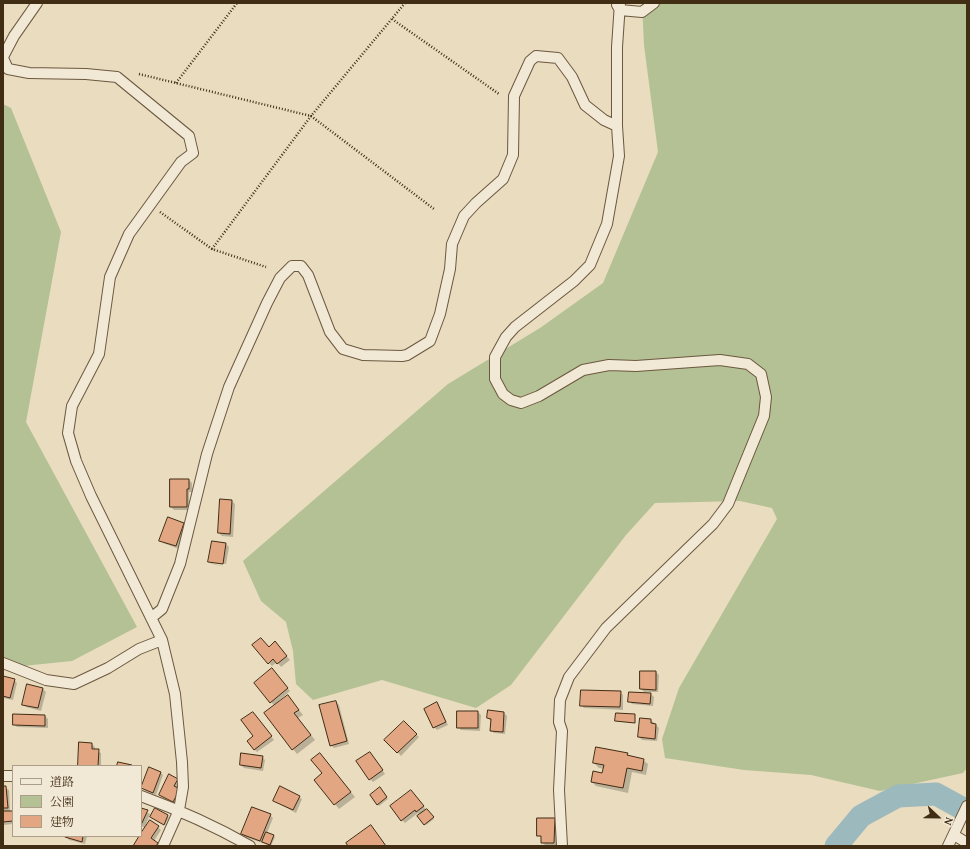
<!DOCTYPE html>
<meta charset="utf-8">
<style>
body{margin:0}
#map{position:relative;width:970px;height:849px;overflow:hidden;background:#e9dcbf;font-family:"Gentium Book Plus","Noto Serif JP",serif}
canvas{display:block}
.frame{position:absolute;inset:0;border:4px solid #412c14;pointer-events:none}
.legend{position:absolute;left:12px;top:765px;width:130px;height:72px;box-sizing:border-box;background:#f1e8d5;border:1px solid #ab9d88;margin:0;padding:5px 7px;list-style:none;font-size:12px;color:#412c14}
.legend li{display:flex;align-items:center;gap:8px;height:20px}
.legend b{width:20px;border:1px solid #ab9d88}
.north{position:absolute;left:918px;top:797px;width:40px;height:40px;-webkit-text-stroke:3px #f1e8d5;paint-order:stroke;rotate:112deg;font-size:11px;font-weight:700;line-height:16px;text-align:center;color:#412c14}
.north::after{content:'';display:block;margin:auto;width:14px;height:18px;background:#412c14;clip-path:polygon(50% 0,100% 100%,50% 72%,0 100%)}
</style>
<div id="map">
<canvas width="970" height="849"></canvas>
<div class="frame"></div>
<ul class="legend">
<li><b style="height:5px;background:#f1e8d5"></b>道路</li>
<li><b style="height:11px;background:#b4c194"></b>公園</li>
<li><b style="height:11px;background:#e3a683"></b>建物</li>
</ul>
<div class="north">N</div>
</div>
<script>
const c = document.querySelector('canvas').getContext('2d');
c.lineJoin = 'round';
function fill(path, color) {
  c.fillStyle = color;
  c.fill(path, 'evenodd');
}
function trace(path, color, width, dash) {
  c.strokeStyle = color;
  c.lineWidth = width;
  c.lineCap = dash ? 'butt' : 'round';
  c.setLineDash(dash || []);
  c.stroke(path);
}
const green = new Path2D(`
 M642,3H967V768L963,773L880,791L811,775L744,770L665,758L662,739L679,688L777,519L772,508L740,501L655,503L626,535L511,685L476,708L382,680L313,700L296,684L293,651L286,622L261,601L243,561L448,384L540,328L603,283L658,152L644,45Z
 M3,104L11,108L61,232L26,422L137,627L72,661L3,668Z`);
const shadow = new Path2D(`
 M171,480H189L192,483V492H189V510H174L171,507Z
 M232,501L235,504L233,537L222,536L219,533Z
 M184,524L186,527L179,549L163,543L161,540Z
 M226,544L229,547L226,564L211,561V563L225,567L212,564L209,562Z
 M278,646L290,660L281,667L277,662L272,666L269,663V648Z
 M275,672L290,691L274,705L271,702Z
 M656,672L659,675L658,692H644L641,689Z
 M3,677L14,680L17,683L13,700L3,698Z
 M43,689L46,692L41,711L26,707L23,704Z
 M620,692L623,695V710L584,708L581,705Z
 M651,694L654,697L653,706L632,704L629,701Z
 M292,701L303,715L298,718L315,740L297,754L293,749Z
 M336,702L339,705L349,744L334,748L331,745Z
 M437,703L448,725L437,730L434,727Z
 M489,711L504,713L507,716L505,734L494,733L491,730V721L488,718Z
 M478,712L481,715L480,731L461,730L458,727Z
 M14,715L45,716L48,719V728L17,727L14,724Z
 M635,715V723L616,721Z
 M255,716L274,740L257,752L254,749Z
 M651,720L659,728L657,741L642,740L639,737Z
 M404,722L419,737L401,756L386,740Z
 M92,744L95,747V750L101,753V766H79Z
 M627,754L631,757L643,760L648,764L646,775L632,772L628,793L596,786L592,782L603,774L604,769L599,768L594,763Z
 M373,756L385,774L373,782L370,779Z
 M262,757L265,760L263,771L244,768L241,765Z
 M324,759L355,797L339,809L335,804L323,773Z
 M160,772L163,775L156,795L146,791L143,788Z
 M178,779L181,782L177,789V804L160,795Z
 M3,787L9,790L10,812H13V824L3,825Z
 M380,789L388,799L379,806L371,795Z
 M411,791L434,819L426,825L418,816L420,815L418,813L405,823L402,820Z
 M299,797L302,799L296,813L274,801Z
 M141,809L150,814L145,827H158L161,830L154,841L160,846H134L146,828L141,826Z
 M155,810L169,817L165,825L151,817Z
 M270,815L273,818L267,833L275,837L271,846L245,837L242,834Z
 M554,819L557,822V845H545L542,842V838L538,835Z
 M371,826L386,846H349Z
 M66,836H87L85,844L69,840Z`);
const river = new Path2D(`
 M836,846L861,816L898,796L936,794L967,811`);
const building = new Path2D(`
 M170,479H189V489H187V507H170Z
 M220,499L232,500L230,534L218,533Z
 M168,517L184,523L176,546L159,541Z
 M212,541L226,543L223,564L208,562Z
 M261,638L269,647L275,641L287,656L277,664L273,659L268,664L252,645Z
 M272,668L288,688L270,703L254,683Z
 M640,671H656V690L640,689Z
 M3,676L15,679L10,698L3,696Z
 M27,684L43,688L38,708L22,705Z
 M581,690L621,691L620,707L580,706Z
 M629,692L651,693L650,704L628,702Z
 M288,695L299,710L294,713L311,735L292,750L264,713Z
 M336,701L347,741L330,746L319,705Z
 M437,702L446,722L433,728L424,709Z
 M488,710L504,712L503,732L490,731L491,719L487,718Z
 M457,711H478V728H457Z
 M253,712L272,736L254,750L247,741L253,736L241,720Z
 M616,713L635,714V723L615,721Z
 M13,714L45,715V726L13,725Z
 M640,718L651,719V723L656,724L655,739L638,737Z
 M404,721L417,734L397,753L384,740Z
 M79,742L92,743V749H99L98,766H78Z
 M596,747L628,753L627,755L644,759L642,771L627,768L623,788L591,782L593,771L602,773L604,765L593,763Z
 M370,752L383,770L369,780L356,761Z
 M241,753L263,756L261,768L240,765Z
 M320,753L351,792L334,805L314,780L322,773L311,760Z
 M118,762L132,765V766H117Z
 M149,767L161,772L153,793L141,788Z
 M169,774L178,779L174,786L180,789L173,802L159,795Z
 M3,786H6L8,808H3Z
 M280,786L300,796L293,810L273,801Z
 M380,787L387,797L377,805L370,795Z
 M411,790L424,806L416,812L415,810L401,821L390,806Z
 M252,807L271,814L260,841L241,834Z
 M141,808L148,810L141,825Z
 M155,808L168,815L164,825L150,817Z
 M427,809L434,817L424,825L417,816Z
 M3,811H13V821L3,822Z
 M537,818H555L554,843H541V836H537Z
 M150,820L159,826L151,838L158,843L156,846H133L139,836H141V833Z
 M371,825L386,846H348L346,843Z
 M266,832L274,835L270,845L262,842Z
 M65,836H83L82,842L65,837Z`);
const path = new Path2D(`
 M392,19L499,94
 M139,74L311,116L434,209
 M176,83L237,3
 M160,212L212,249L266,267
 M212,249L311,116L405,3`);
const minor = new Path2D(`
 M617,5L620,10L642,12L654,3
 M3,57L14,36L37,3
 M3,58L8,69L29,73L86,74L117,77L189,136L193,153L181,162L129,234L110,277L99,354L72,406L68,433L76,461L91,496L162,640L175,694L182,762L183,787L179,810L163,846
 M151,618L162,609L180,564L207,454L229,387L267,303L280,278L292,266H301L308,275L330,332L343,349L363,355L402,356L407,355L430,341L440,314L450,269L452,244L464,216L476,203L503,179L513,155L514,96L530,61L536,56L558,58L572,77L585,105L604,120L617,126
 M3,663L46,680L74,684L108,668L139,649L162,640
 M3,776H13
 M141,796C179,810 215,826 250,846
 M954,835L967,843
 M562,846L559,790L562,731L559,722L560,700L569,677L606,628L713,524L728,504L764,416L766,397L761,374L748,364L720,360L636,366L609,365L583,370L539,396L521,403L511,400L503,394L495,379V357L506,337L515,327L574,281L590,265L607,224L619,156L617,126V47L620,3
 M948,846L967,806`);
fill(green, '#b4c194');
fill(shadow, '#0003');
trace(river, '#9cb9bd', 23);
fill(building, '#e3a683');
trace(building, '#412c14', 1);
trace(minor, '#6b583f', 12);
trace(path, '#412c14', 2.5, [1, 2]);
trace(minor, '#f1e8d5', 10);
</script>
